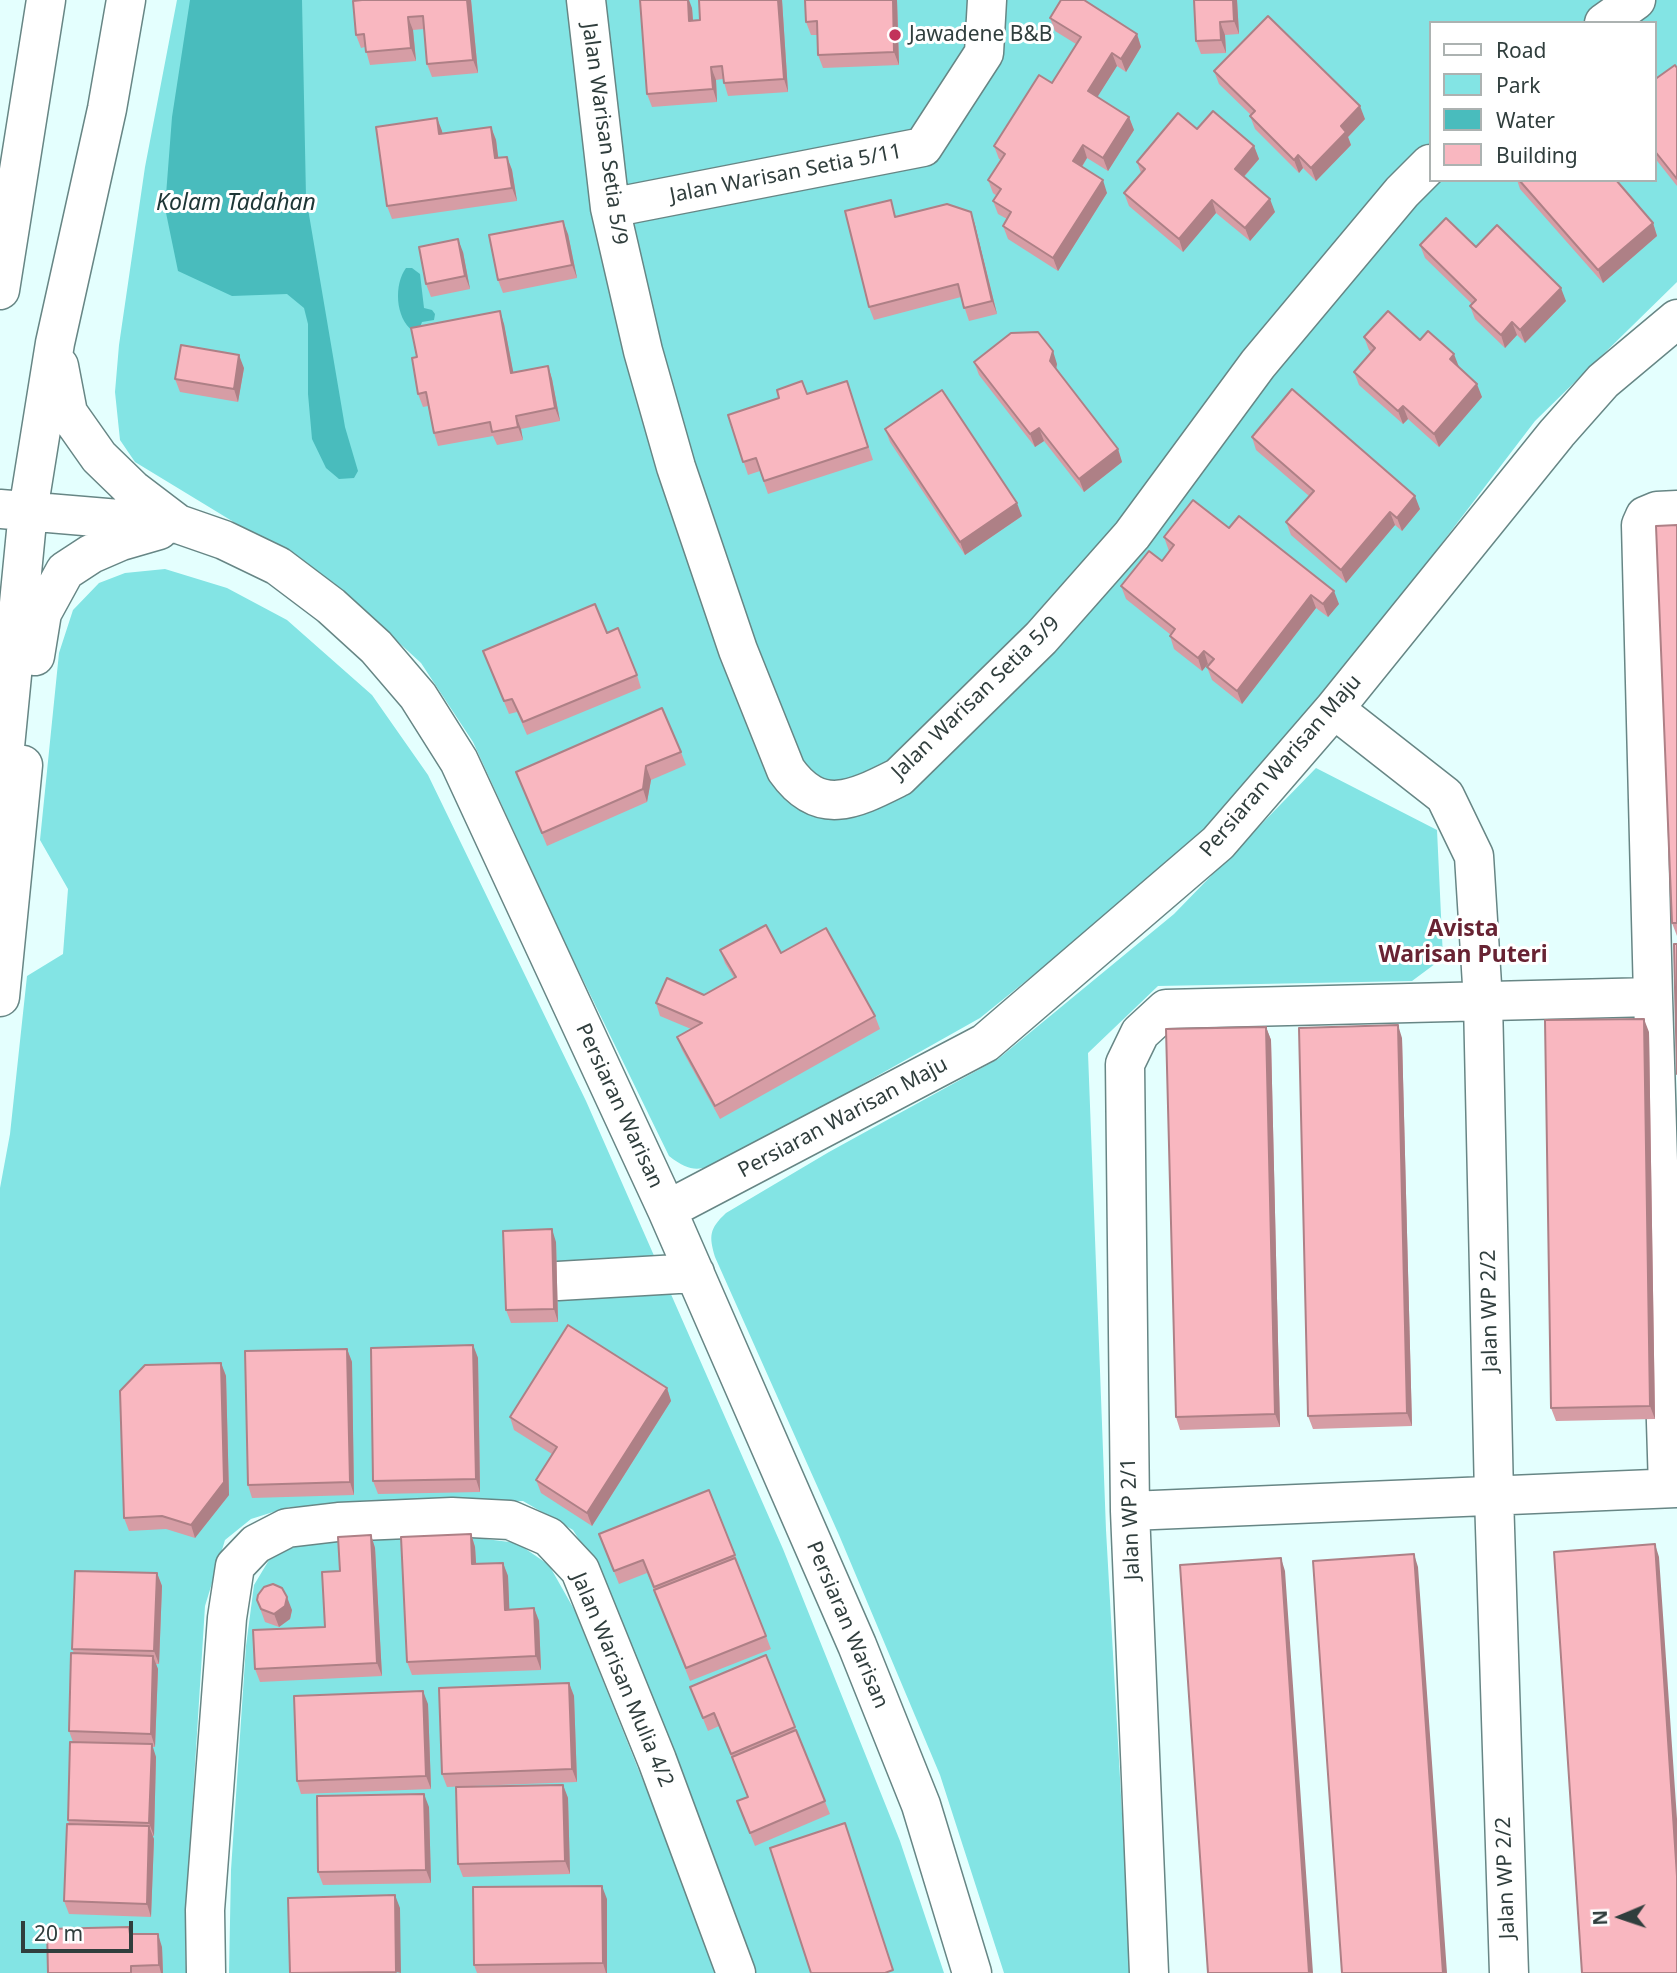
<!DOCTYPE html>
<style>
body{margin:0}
#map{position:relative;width:1677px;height:1973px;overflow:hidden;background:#e4fffe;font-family:"Noto Sans",sans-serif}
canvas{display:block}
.legend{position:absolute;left:1429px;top:21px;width:228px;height:161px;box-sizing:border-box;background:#fff;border:2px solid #acb2b1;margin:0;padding:9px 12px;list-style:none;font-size:21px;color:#303e3d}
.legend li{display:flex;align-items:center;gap:14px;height:35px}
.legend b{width:35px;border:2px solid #acb2b1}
.north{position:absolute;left:1586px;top:1882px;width:70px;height:70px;-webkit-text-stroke:5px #fff;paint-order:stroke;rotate:268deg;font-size:19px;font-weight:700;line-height:28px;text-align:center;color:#303e3d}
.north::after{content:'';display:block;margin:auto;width:24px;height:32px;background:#303e3d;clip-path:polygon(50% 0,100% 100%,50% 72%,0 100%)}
.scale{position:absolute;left:21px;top:1921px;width:112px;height:32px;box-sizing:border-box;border:4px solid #303e3d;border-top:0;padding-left:9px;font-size:21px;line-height:24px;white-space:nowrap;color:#303e3d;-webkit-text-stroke:5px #fff;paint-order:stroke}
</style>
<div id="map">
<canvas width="1677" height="1973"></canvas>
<ul class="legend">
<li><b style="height:9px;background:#fff"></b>Road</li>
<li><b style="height:19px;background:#83e4e4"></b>Park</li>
<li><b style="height:19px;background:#49bcbd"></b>Water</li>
<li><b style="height:19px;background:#f9b7c0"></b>Building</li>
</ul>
<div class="north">N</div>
<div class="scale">20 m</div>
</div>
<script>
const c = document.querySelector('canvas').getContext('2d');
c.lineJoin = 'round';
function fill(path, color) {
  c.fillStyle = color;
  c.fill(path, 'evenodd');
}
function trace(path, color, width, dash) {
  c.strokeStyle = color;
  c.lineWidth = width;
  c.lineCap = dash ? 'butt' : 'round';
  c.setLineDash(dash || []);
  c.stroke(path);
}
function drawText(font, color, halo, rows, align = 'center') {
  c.font = font + ' "Noto Sans",sans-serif';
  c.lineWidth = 6;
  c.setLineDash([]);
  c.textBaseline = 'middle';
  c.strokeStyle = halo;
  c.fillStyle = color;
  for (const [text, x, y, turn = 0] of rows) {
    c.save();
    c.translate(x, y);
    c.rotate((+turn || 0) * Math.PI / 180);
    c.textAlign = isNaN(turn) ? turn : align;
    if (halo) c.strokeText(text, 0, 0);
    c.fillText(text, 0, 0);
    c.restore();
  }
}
const green = new Path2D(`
 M177,0H1677V282L1535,421L1403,594L1264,762L1192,843L1125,901L980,1018L726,1161C700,1170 692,1174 669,1156L565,943L473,742L421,663L334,583L135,462L120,440L115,392L119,345L145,167ZM1430,23H1654V180H1430Z
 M165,569L227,588L287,620L372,695L428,775L586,1101L783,1549L900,1841L944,1973H756L684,1775L607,1585L573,1530L523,1501L289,1507L251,1519L225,1540L205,1606L185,1924L186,1973H0V1188L10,1134L27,976L63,954L68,889L40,840L59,653L73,610L99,583L125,573Z
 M1316,768L1437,830L1443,958L1412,981L1158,986L1088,1053L1106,1530L1131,1973H1004L940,1775L839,1535L715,1257C709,1236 709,1229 726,1213L829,1152L998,1059L1174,914Z
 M470,1537L517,1543L549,1565L575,1611L669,1846L715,1973H229L231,1870L246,1646L254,1585L269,1560L290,1548L337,1540Z`);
const water = new Path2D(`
 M190,0H302L306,197L345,427L358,471L354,478L339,479L326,468L312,439L308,394V324L304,308L287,294L232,296L178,271L165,208L172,117Z
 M406,268H412L420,274L424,308L432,310L435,314L434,320L422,322L419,330L413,331C395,318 394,284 406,268Z`);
const minor = new Path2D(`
 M586,0L610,208L643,351L676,467L738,650L786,770C820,818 855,799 899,777L1041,638L1132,535L1258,364L1402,192L1430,164
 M1604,23L1636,0
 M610,208L923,147L984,53L987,0
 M0,290L46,0
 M59,366L68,413L99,457L132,489L178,524
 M0,509L178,524L224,540L278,566L331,606L376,647L418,696L459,761L667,1210L857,1645L921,1805L972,1973
 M35,656L42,613L65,571L91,554L121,541L159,530
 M1334,709L1445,796L1474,856L1483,1001L1494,1496L1509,1973
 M0,798L28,511L55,343L107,109L126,0
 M0,997L23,765
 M1653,997L1668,1488
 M667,1210L985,1043L1218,843L1334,709L1557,433L1603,381L1677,319
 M558,1281L695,1273
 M1130,1511L1677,1488
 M206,1973L205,1910L227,1618L235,1566L256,1544L287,1528L338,1522L452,1517L510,1520L549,1537L580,1570L657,1760L736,1973
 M1149,1973L1130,1511L1125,1064L1140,1033L1166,1009L1653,997L1641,525L1645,516L1657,511L1677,510`);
const wall = new Path2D(`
 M362,0H471L478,73L432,77L427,64L424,29L413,30L416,61L370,65L365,47L361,48L356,35Z
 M782,0L788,92L728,96L723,79L716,80L717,102L652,107L647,94L692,8L693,20H700Z
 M897,0L899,65L823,68L818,55L817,35H811L806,22Z
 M1194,0H1237L1239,34L1225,35L1226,53L1201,54L1196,41Z
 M1050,18L1137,34L1141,47L1126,72L1117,66L1097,97L1129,117L1134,130L1108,171L1087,158L1082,167L1107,193L1058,271L1008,239L1003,226L1007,219L998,214L993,201L997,196L993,193L988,180L1001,160L999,159L994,146L1052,83L1076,44L1055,31Z
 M1677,68V186L1654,157V80Z
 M1214,71L1365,119L1348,137L1351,145L1316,181L1303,168L1299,173L1255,129L1250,116L1251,115L1219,84Z
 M437,118L443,134L491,127L496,140L498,158L507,157L512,170L517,201L392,219L387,206Z
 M1197,129L1254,146L1259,159L1244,177L1275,212L1250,241L1216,213L1183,252L1129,206L1124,193L1141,173L1137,162Z
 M1517,180H1616L1653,223L1657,236L1603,283L1520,189Z
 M971,212L975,225L997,314L969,321L961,297L874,320L869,307L896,217Z
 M568,234L577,278L503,293L498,280Z
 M1420,245L1476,247L1566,301L1525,343L1517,335L1505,348L1475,319L1470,306L1472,304L1425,258Z
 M463,252L470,289L431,297L426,284Z
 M504,324L513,372L548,366L552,379L560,421L521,429L523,440L497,445L493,436L438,446L434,433L428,406L423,407L418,394L417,357Z
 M1364,337L1420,340L1459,367L1482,397L1439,447L1408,419L1403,424L1359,385L1354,372L1371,352L1369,350Z
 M974,362L1057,364L1056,369L1118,449L1122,462L1084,492L1044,441L1035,447L979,375Z
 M244,368L238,402L180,392L175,379Z
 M847,381L873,460L768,494L760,471L748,475L728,415L807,394Z
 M885,429L1022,516L965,555L890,442Z
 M1252,437L1420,509L1402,531L1395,525L1346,583L1291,535L1286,522L1309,496L1256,450Z
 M1677,525V936L1672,923Z
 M1229,528L1339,604L1328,617L1316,608L1242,704L1212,680L1207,667L1209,665L1208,664L1202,671L1174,649L1170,636L1171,635L1126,599L1121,586L1162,561L1169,551L1164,537Z
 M607,633L637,675L641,688L527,735L517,712L509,714L483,651Z
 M681,752L686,765L651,780L647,802L547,846L516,772Z
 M720,950L781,953L875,1016L880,1029L720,1119L682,1050L677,1037L691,1029L660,1016L656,1003L704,995L734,978L725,963Z
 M1266,1027L1271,1040L1280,1427L1180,1430L1176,1417Z
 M1649,1032L1655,1419L1556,1421L1551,1408Z
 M1402,1038L1412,1426L1313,1429L1308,1416Z
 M556,1242L558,1322L511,1323L506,1310Z
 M473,1345L478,1358L480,1492L378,1494L373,1481Z
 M347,1349L352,1362L354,1495L252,1498L248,1485Z
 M221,1363L226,1376L229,1495L195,1538L166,1529L129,1531L124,1518Z
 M667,1388L671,1401L592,1526L541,1493L536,1480L552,1454L514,1430L510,1417Z
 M471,1534L475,1547L476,1564L503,1563L508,1576L509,1610L534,1608L539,1621L541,1670L412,1675L407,1662Z
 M371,1535L375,1548L382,1676L260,1682L255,1669L325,1627L340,1571Z
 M604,1547L735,1555L771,1649L690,1681L647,1573L619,1584Z
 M157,1573L162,1586L159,1664H156L158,1669L155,1747H152L156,1757L154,1836H152L154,1839L151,1917L69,1914L64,1901L69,1824L68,1820L73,1742L69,1731L74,1653L72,1649Z
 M257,1600L292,1610L290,1619L279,1627L265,1622Z
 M569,1683L574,1696L577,1782L447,1787L442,1774Z
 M690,1687L795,1727L830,1814L755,1846L737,1801L748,1797L734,1764L719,1726L708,1731Z
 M428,1704L431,1789L301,1794L297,1781Z
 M563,1785L568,1798L570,1874L463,1877L458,1864Z
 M429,1807L431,1883L323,1885L318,1872Z
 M607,1899V1973H477L474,1965Z
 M132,1934L162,1947L163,1973H48Z`);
const shadedWall = new Path2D(`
 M467,0H471L478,73L473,60Z
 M688,0H689L692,8L694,34L689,21Z
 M778,0H782L788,92L784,79Z
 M893,0H897L899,65L894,52Z
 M1233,0H1237L1239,34L1234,21Z
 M408,17L413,30L416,61L411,48Z
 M1220,22L1225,35L1226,53L1221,40Z
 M1137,34L1141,47L1126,72L1121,59Z
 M1112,53L1117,66L1093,104L1088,91Z
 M711,67L716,80L717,102L713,89Z
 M1360,106L1365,119L1348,137L1351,145L1316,181L1311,168L1341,126Z
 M1129,117L1134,130L1108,171L1103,158Z
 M437,118L442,131L444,147L439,134Z
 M491,127L496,140L500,171L495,158Z
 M1083,145L1087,158L1077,174L1073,161Z
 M1254,146L1259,159L1239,182L1235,169Z
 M1298,155L1303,168L1299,173L1294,160Z
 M507,157L512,170L517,201L512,188Z
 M1103,180L1107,193L1058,271L1053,258Z
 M1270,199L1275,212L1250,241L1245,228Z
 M1212,200L1216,213L1183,252L1179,239Z
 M971,212L975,225L997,314L992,301Z
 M563,221L568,234L577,278L572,265Z
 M1653,223L1657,236L1603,283L1598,270Z
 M458,239L463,252L470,289L465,276Z
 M1561,288L1566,301L1525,343L1520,330Z
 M500,311L504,324L516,386L511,373Z
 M1512,322L1517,335L1505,348L1501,335Z
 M1053,351L1057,364L1055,374L1050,361Z
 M1454,354L1459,367L1450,359Z
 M239,355L244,368L238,402L234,389Z
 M548,366L552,379L560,421L555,408Z
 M1477,384L1482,397L1439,447L1434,434Z
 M1403,406L1408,419L1403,424L1398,411Z
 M516,416L521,429L523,440L518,427Z
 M1039,428L1044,441L1035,447L1030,434Z
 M1118,449L1122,462L1084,492L1079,479Z
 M1415,496L1420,509L1402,531L1397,518Z
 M1017,503L1022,516L965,555L960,542Z
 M1390,512L1395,525L1346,583L1341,570Z
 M1334,591L1339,604L1328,617L1323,604Z
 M1311,595L1316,608L1242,704L1237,691Z
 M1204,651L1208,664L1202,671L1198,658Z
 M646,766L651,780L647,802L643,789Z
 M1644,1019L1649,1032L1655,1419L1650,1406Z
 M1398,1025L1402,1038L1412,1426L1407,1413Z
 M1266,1027L1271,1040L1280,1427L1275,1414Z
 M552,1229L556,1242L558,1322L554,1309Z
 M473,1345L478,1358L480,1492L476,1479Z
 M347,1349L352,1362L354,1495L350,1482Z
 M221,1363L226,1376L229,1495L195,1538L191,1525Z
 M667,1388L671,1401L592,1526L587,1513Z
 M471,1534L475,1547L477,1577L472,1564Z
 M371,1535L375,1548L382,1676L377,1663Z
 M1655,1544L1659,1557L1677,1819V1876Z
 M1414,1554L1418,1567L1447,1973H1443Z
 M1281,1558L1285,1571L1313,1973H1309Z
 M503,1563L508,1576L510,1623L505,1610Z
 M157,1573L162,1586L159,1664L154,1651Z
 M287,1597L292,1610L290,1619L279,1627L274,1614Z
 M534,1608L539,1621L541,1670L536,1656Z
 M153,1656L158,1669L155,1747L151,1734Z
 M569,1683L574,1696L577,1782L572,1769Z
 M423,1691L428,1704L431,1789L426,1776Z
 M152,1744L156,1757L154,1836L149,1823Z
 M563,1785L568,1798L570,1874L565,1861Z
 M424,1794L429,1807L431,1883L426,1870Z
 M149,1826L154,1839L151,1917L147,1904Z
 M602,1886L607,1899V1973H606L603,1963Z
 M395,1895L400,1908L401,1973L396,1972Z
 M158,1934L162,1947L163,1973H161L159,1965Z`);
const building = new Path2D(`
 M362,0H467L473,60L427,64L423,16L408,17L411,48L366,52L364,34L356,35L353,1Z
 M640,0H688L689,21L700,20L699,0H778L784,79L724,83L722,66L711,67L713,89L647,94Z
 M805,0H893L894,52L818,55L817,21L806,22Z
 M1061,0H1084L1137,34L1121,59L1112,53L1088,91L1129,117L1103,158L1083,145L1073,161L1103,180L1053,258L1003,226L1011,212L993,201L1001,189L988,180L1005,154L994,146L1039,75L1052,83L1081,37L1050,18Z
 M1194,0H1233L1234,21L1220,22L1221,40L1196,41Z
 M1268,16L1360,106L1341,126L1346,132L1311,168L1298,155L1294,160L1250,116L1255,111L1214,71Z
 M1675,65L1677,68V179L1654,150V80Z
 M1213,111L1254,146L1235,169L1270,199L1245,228L1212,200L1179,239L1124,193L1145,169L1137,162L1178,113L1197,129Z
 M437,118L439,134L491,127L495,158L507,157L512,188L387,206L376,127Z
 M1519,180H1616L1653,223L1598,270Z
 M891,200L895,217L947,204L971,212L992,301L964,308L958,284L869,307L845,211Z
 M1446,218L1476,247L1497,225L1561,288L1520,330L1512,322L1501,335L1470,306L1476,300L1420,245Z
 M563,221L572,265L498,280L489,235Z
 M458,239L465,276L426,284L419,247Z
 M500,311L511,373L548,366L555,408L516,416L518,427L492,432L490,422L434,433L426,392L418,394L412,358L417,357L411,328Z
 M1388,311L1420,340L1428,331L1454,354L1450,359L1477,384L1434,434L1403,406L1398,411L1354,372L1375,348L1364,337Z
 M1038,332L1053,351L1050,361L1118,449L1079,479L1039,428L1030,434L974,362L1011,333Z
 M181,345L239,355L234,389L175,379Z
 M802,381L807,394L847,381L868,447L764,481L756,458L743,462L728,415L779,398L777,390Z
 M1292,389L1415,496L1397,518L1390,512L1341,570L1286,522L1314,491L1252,437Z
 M942,390L1017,503L960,542L885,429Z
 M1193,500L1229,528L1239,516L1334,591L1323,604L1311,595L1237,691L1207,667L1214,659L1204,651L1198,658L1170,636L1175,629L1121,586L1149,551L1162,561L1174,545L1164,537Z
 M1677,525V923H1672L1656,526Z
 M595,604L607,633L618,628L637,675L523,722L512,699L504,701L483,651Z
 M662,708L681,752L646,766L643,789L542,833L516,772Z
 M766,925L781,953L826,928L875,1016L715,1106L677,1037L702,1023L656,1003L667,978L704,995L736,977L720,950Z
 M1674,944H1677V1074Z
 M1644,1019L1650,1406L1551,1408L1545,1020Z
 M1398,1025L1407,1413L1308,1416L1299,1028Z
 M1266,1027L1275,1414L1176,1417L1166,1029Z
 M552,1229L554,1309L506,1310L503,1231Z
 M568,1325L667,1388L587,1513L536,1480L557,1447L510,1417Z
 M473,1345L476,1479L373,1481L371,1348Z
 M347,1349L350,1482L248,1485L245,1351Z
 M221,1363L224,1482L191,1525L162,1516L124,1518L120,1391L145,1365Z
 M709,1490L735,1555L654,1587L643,1560L614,1571L599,1534Z
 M471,1534L472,1564L503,1563L505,1610L534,1608L536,1656L407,1662L401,1537Z
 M371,1535L377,1663L255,1669L253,1630L325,1627L322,1572L340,1571L338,1537Z
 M1655,1544L1677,1876V1973H1582L1554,1552Z
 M1414,1554L1443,1973H1342L1313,1561Z
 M735,1558L766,1636L686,1668L654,1590Z
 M1281,1558L1309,1973H1208L1180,1565Z
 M75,1571L157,1573L154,1651L72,1649Z
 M273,1584L282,1588L287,1597L285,1606L274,1614L261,1609L257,1600L258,1595L264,1587Z
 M71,1653L153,1656L151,1734L69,1731Z
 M766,1655L795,1727L731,1754L714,1713L703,1718L690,1687Z
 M569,1683L572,1769L442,1774L439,1688Z
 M423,1691L426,1776L297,1781L294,1696Z
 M796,1730L825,1801L750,1833L737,1801L748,1797L732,1757Z
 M70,1742L152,1744L149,1823L68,1820Z
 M563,1785L565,1861L458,1864L456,1787Z
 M424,1794L426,1870L318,1872L317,1796Z
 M845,1823L893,1970L885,1973H811L770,1848Z
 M67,1824L149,1826L147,1904L64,1901Z
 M602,1886L603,1963L474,1965L473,1887Z
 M395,1895L396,1972L290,1973L288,1898Z
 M129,1927L130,1934H158L159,1965L131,1966V1973H48L47,1929Z`);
const markers = [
 [895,35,7,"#c2335a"]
];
const poiNames = [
 ["Jawadene B&B",909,35]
];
const streetNames = [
 ["Jalan Warisan Setia 5/9",604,134,82],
 ["Jalan Warisan Setia 5/11",786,174,-11],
 ["Jalan Warisan Setia 5/9",976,698,-44],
 ["Persiaran Warisan Maju",1281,766,-49],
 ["Persiaran Warisan",619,1106,65],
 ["Persiaran Warisan Maju",843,1118,-28],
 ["Jalan WP 2/2",1490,1311,-91],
 ["Jalan WP 2/1",1131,1519,-92],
 ["Persiaran Warisan",847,1625,67],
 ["Jalan Warisan Mulia 4/2",622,1680,67],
 ["Jalan WP 2/2",1506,1878,-92]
];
const waterNames = [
 ["Kolam Tadahan",236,203]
];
const neighbourhoodNames = [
 ["Avista",1463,929],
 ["Warisan Puteri",1463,955]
];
fill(green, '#83e4e4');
fill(water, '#49bcbd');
trace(minor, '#678685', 41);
trace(minor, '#fff', 38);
fill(wall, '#d69da5');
fill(shadedWall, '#ae8086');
fill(building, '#f9b7c0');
trace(building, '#ae8086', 2);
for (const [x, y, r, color] of markers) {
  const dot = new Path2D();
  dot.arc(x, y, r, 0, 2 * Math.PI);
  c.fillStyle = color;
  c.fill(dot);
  trace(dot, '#fff', 2.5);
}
drawText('21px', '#303e3d', '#fff', poiNames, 'left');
drawText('21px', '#303e3d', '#fff', streetNames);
drawText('italic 23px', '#1d3636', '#fff', waterNames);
drawText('bold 23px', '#682333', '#fff', neighbourhoodNames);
</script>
